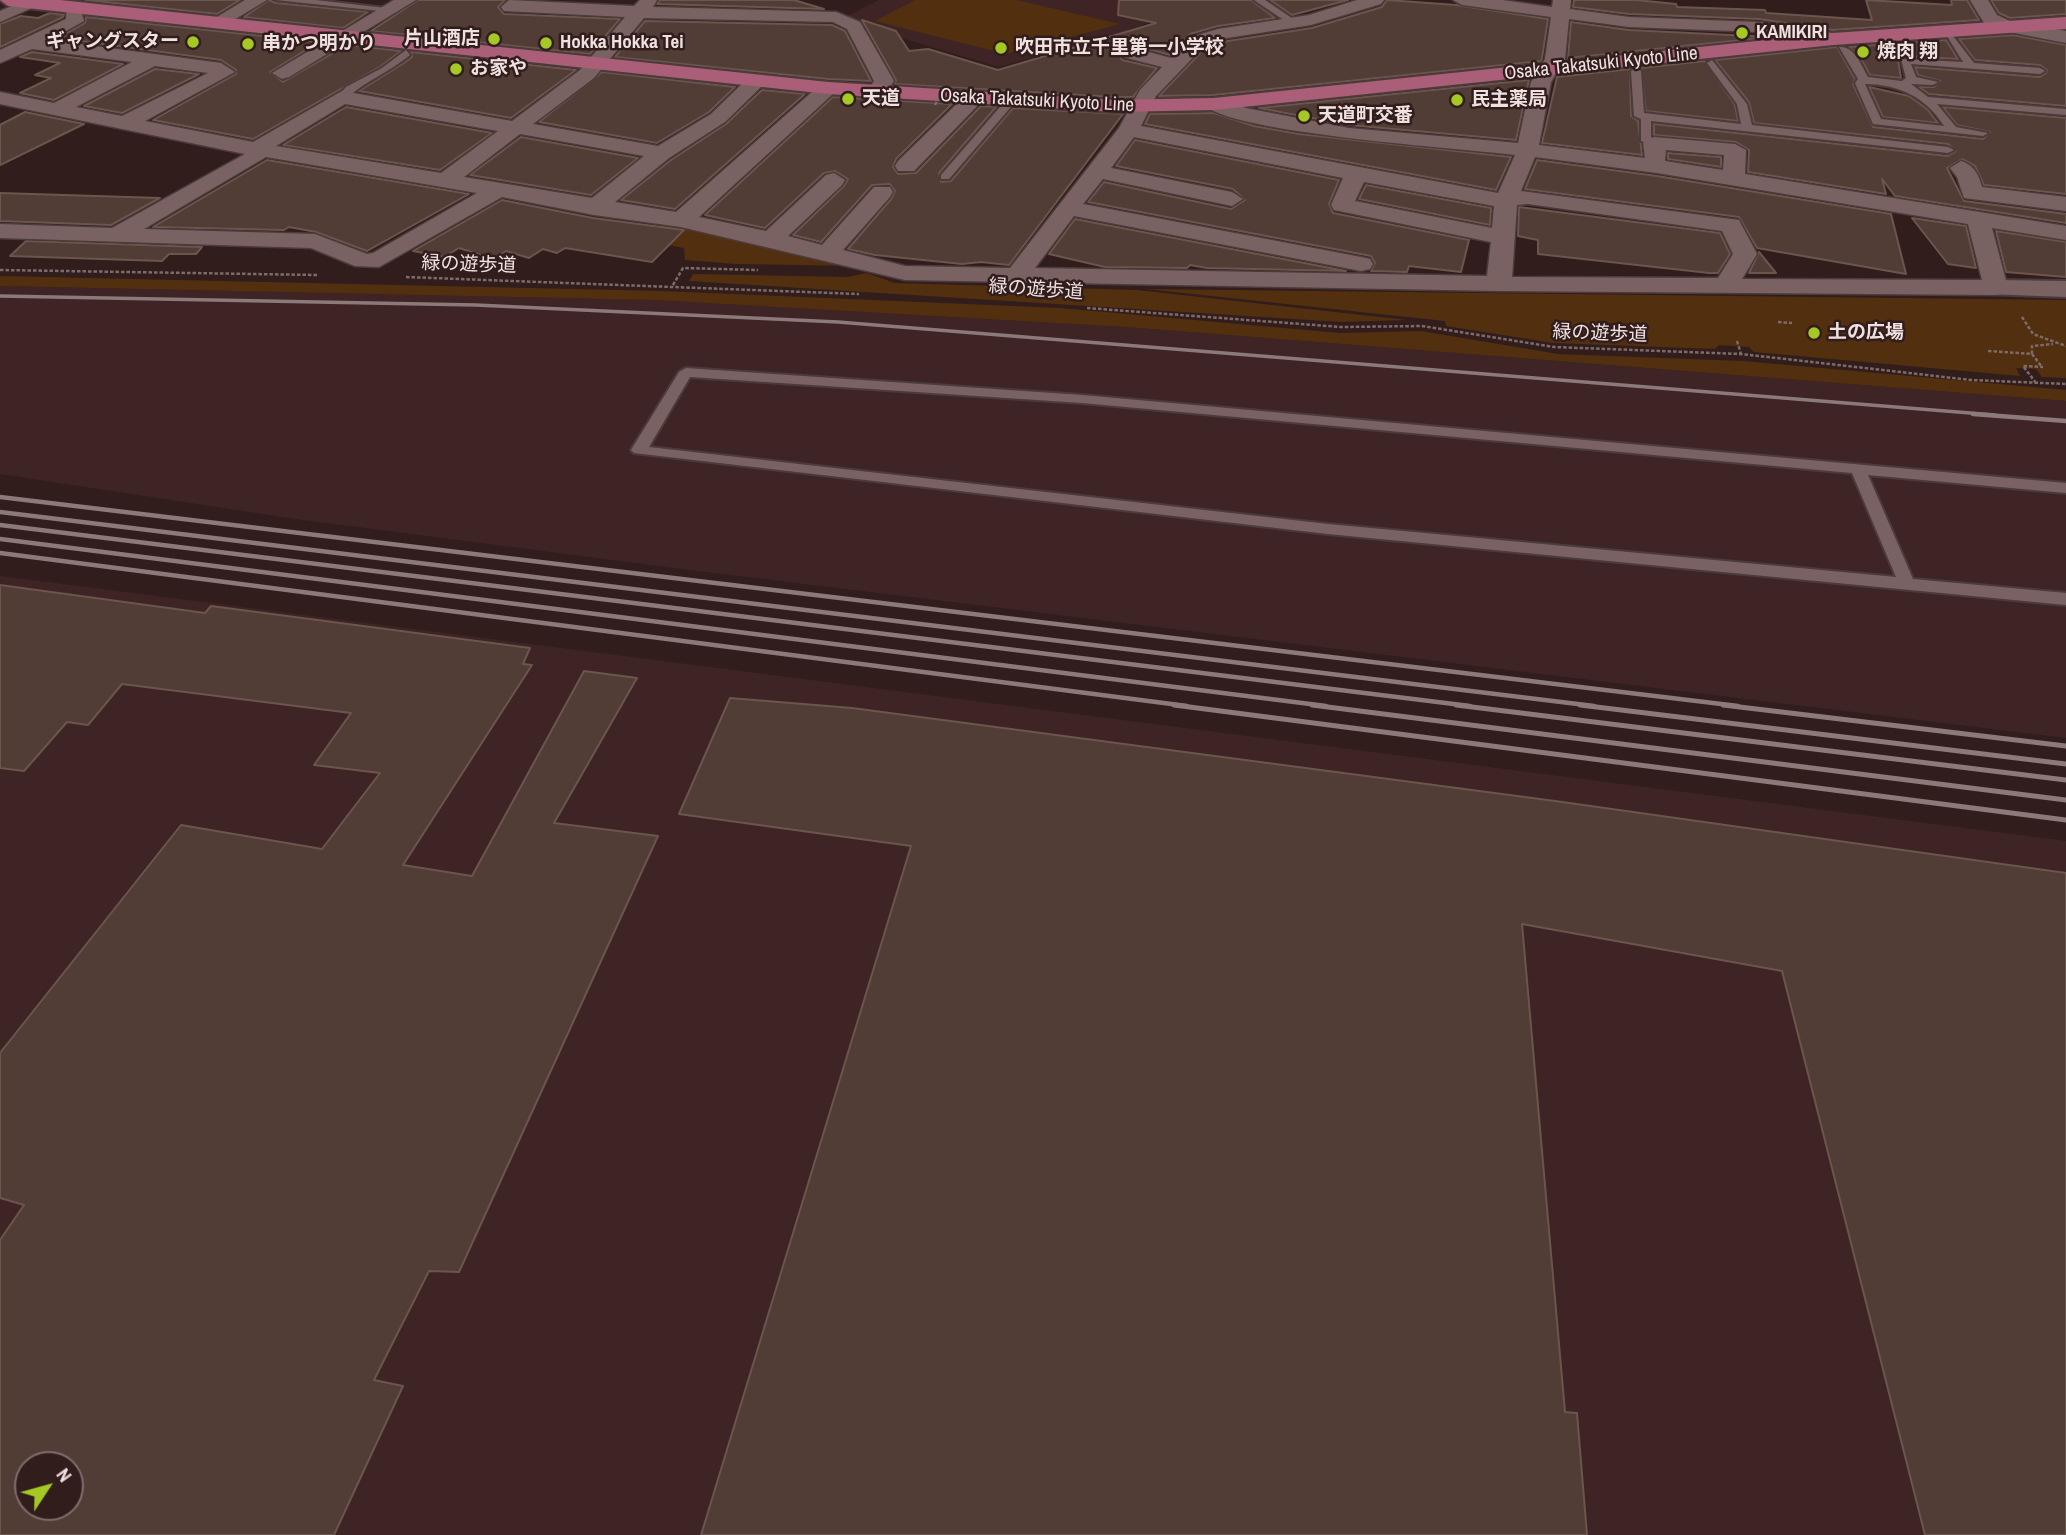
<!DOCTYPE html>
<meta charset="utf-8">
<style>
body{margin:0}
#map{position:relative;width:2066px;height:1535px;overflow:hidden;background:#321d1d;font-family:"Archivo Narrow",sans-serif}
canvas{display:block}
.north{position:absolute;left:14px;top:1451px;width:70px;height:70px;box-sizing:border-box;background:#321d1d;border:2px solid #7e6b6b;border-radius:50%;rotate:54deg;font-size:19px;font-weight:700;line-height:28px;text-align:center;color:#efe1e0}
.north::after{content:'';display:block;margin:auto;width:24px;height:32px;background:#a5c823;clip-path:polygon(50% 0,100% 100%,50% 72%,0 100%)}
</style>
<div id="map">
<canvas width="2066" height="1535"></canvas>
<div class="north">N</div>
</div>
<script>
const c = document.querySelector('canvas').getContext('2d');
c.lineJoin = 'round';
function fill(path, color) {
  c.fillStyle = color;
  c.fill(path, 'evenodd');
}
function trace(path, color, width, dash) {
  c.strokeStyle = color;
  c.lineWidth = width;
  c.lineCap = dash ? 'butt' : 'round';
  c.setLineDash(dash || []);
  c.stroke(path);
}
function drawText(font, color, halo, rows, align = 'center') {
  c.font = font + ' "Archivo Narrow","Noto Sans JP",sans-serif';
  c.lineWidth = 5;
  c.setLineDash([]);
  c.textBaseline = 'middle';
  c.strokeStyle = halo;
  c.fillStyle = color;
  for (const [text, x, y, turn = 0] of rows) {
    c.save();
    c.translate(x, y);
    c.rotate((+turn || 0) * Math.PI / 180);
    c.textAlign = isNaN(turn) ? turn : align;
    if (halo) c.strokeText(text, 0, 0);
    c.fillText(text, 0, 0);
    c.restore();
  }
}
const built = new Path2D(`
 M879,0H1207L1130,30L999,67L861,26V21L846,17Z
 M0,286L654,300L1126,327L2066,401V738L682,569L296,519L0,474Z
 M0,576L2066,841V1535H0ZM28,1465H70V1507H28Z`);
const green = new Path2D(`
 M915,0H1016L1120,24L1006,54L875,21Z
 M661,225L680,226L860,266L736,264L685,260L684,248L668,245Z
 M866,273L895,283L1137,290L1407,320L1342,322L689,281L693,274L848,277Z
 M0,276L662,291L1060,308L1340,333L1421,331L1558,354L1743,361L2066,390V401L1126,327L654,300L0,286Z
 M1146,289L2066,300V378L2042,377L2036,369L2016,368L2020,376L1754,352L1749,347L1719,345L1715,349L1553,343L1446,326L1445,321Z`);
const building = new Path2D(`
 M85,0H240L217,14Z
 M269,0L276,3L368,12L343,28L244,17Z
 M418,0H505L498,7L504,14L620,19L590,54L371,31Z
 M660,0H794L824,9L657,4Z
 M1119,0H1251L1275,18L1218,26L1190,34L1170,55L1131,44L1122,46L1119,54L1122,60L1157,68L1133,97H1115L895,84L896,80L862,20L896,31L909,51L928,49L998,70L1156,23L1118,15Z
 M1270,0H1348L1292,15Z
 M1387,0L1456,5L1548,19L1542,58L1541,61L1214,95L1159,96L1206,47L1228,41L1312,28L1382,7Z
 M1574,0H1636L1676,4L1677,7L1765,10L1766,13L1872,20L1866,0L1952,5L1951,0H1967L1979,20L1833,30L1759,19L1629,14L1573,7Z
 M1991,0H2066V14L2010,18L1999,13Z
 M50,13L64,15L63,17L0,47V24L21,16L38,18Z
 M86,17L319,42L270,72L283,82L347,45L401,51L381,66L253,139L153,120L236,74V70L221,60L58,38L85,23Z
 M645,21L832,25L845,31L871,81L828,79L615,57Z
 M1571,22L1629,30L1771,37L1568,58Z
 M2013,35L2066,45V106L1929,94L1919,87H1934L1940,81L1918,75L1915,67L2040,77L2046,73L2047,70L2040,65L1975,60L1959,39Z
 M1946,40L1958,59L1901,56L1898,60L1901,78L1870,75L1859,55L1849,47Z
 M1837,47L1855,79L1853,84L1873,127L1983,139L1990,132L1957,125L1943,107L2066,118V194L1984,185L1975,166L1962,159L1947,168L1964,201L2066,214V223L1895,196L1882,179L1886,194L1748,172L1749,150L1736,142L1654,135V124L1948,156L1956,151L1948,144L1754,123L1749,102L1715,60Z
 M32,52L123,64L54,100L20,93L51,78L35,75L60,63L20,57Z
 M411,52L576,70L511,118L359,91L404,63L412,57Z
 M1705,61L1735,105L1738,121L1646,111L1641,68Z
 M155,69L199,74L122,113L84,106Z
 M1630,69L1631,116L1638,121L1642,155L1542,143L1557,77Z
 M602,72L735,87L709,112L657,143L539,122Z
 M1529,80L1516,140L1349,125L1259,108Z
 M1869,87L1909,96L1927,109L1938,123L1883,117Z
 M762,90L805,94L675,209L621,200L671,160L726,124Z
 M833,97L952,104L896,159L893,167L898,174L916,173L981,106L996,107L939,173L941,182L951,181L1013,108L1123,114L1009,265L981,262L962,264L875,255L848,249L892,198L895,191L890,184L872,185L821,242L793,235L844,186L848,179L835,171L824,173L765,228L705,215Z
 M346,107L492,133L440,170L283,145Z
 M25,112L84,124L0,165V125Z
 M1214,113L1254,126L1299,134L1511,157L1496,190L1145,124L1150,114Z
 M521,137L638,158L591,195L470,175Z
 M1135,140L1339,180L1329,204L1333,213L1469,240L1461,272L1409,266L1407,272L1371,271L1375,263L1371,256L1088,202L1104,182L1231,209L1245,200L1233,189L1116,166Z
 M1668,153L1721,157V167L1668,159Z
 M267,160L469,194L367,251L316,232L289,227L284,230L153,227Z
 M1537,160L1657,176L1891,214L1906,274L1757,248L1739,217L1525,189Z
 M1366,185L1491,208L1490,225L1359,199Z
 M0,193L160,198L111,225L0,221Z
 M502,200L593,218L684,230L652,262L565,248L557,253L543,249L529,258L506,251L493,259L459,248L444,257L413,251Z
 M1519,207L1720,233L1730,254L1718,273H1709L1538,254V240L1518,236Z
 M1912,218L1966,226L1976,268L1948,264Z
 M1075,219L1346,271L1207,268L1190,265L1187,268L1105,267L1049,254Z
 M1996,231L2066,242V277L2006,272Z
 M26,241L202,247L196,254H169L162,261L10,256Z
 M1759,252L1776,273H1749Z
 M0,585L205,613L211,606L530,648L523,664L532,665L403,865L472,876L584,671L637,678L554,823L658,836L459,1272L429,1271L374,1380L403,1386L334,1535H0V1240L24,1205L0,1198V1053L181,825L322,849L380,773L314,765L351,713L122,684L88,725L67,722L24,771L0,768ZM28,1465H70V1507H28Z
 M730,698L852,708L1555,801L2066,873V1535H1925L1782,971L1522,924L1565,1412L1577,1413L1587,1535H701L911,846L679,814Z`);
const path = new Path2D(`
 M0,270L317,275
 M406,277L859,294
 M673,285L683,268L758,270
 M1087,308L1341,327L1422,326L1554,347L1741,354L1971,380L2066,384
 M2022,317L2033,334L2066,346
 M1778,322L1792,323
 M1737,341L1741,354
 M1988,351L2032,354V346L2053,344
 M2032,354L2042,367
 M2036,383L2023,366L2043,367`);
const lane = new Path2D(`
 M276,0H315L395,9L390,12Z
 M1254,0H1265L1299,23L1291,25Z
 M1947,36H1953L1974,63L2040,68L2045,71L2040,74L1911,64L1916,77L1938,82L1933,85L1911,84L1928,97L2066,109V115L1937,104L1956,127L1988,133L1983,136L1873,124L1855,83L1858,79L1839,47C1855,46 1861,65 1868,77L1902,81L1906,78L1901,59L1963,62ZM1865,84C1898,84 1926,97 1944,126L1881,119Z
 M406,50L410,55C390,72 364,81 346,99H338L337,97L346,87L382,68Z
 M1712,60L1747,104L1752,125L1948,147L1954,150L1948,153L1651,121V137L1660,143L1654,146L1641,141V119L1634,116L1631,71L1636,68L1641,71L1644,113L1741,124L1737,104L1707,63Z
 M1007,99L1016,101L949,179H941V175Z
 M686,368L1082,395L2066,483V493L1868,475L1913,579L2066,593V605L1328,534L634,453L631,450L679,372ZM690,377L1082,403L1852,473L1896,577L1328,524L649,447Z`);
const street = new Path2D(`
 M26,0H41L43,3L0,22V11Z
 M245,0H267L222,27L216,28L207,23Z
 M394,0H416L289,77L282,79L272,73Z
 M509,0L634,6L640,0H657L653,7L836,12L860,22L894,81L884,96H870L867,92L874,81L847,29L833,22L644,18L594,78L533,124L658,146L711,114L749,77H763L766,81L763,85L725,122L669,158L615,202L676,212L821,84H835L838,88L835,92L699,217L766,231L826,175L834,173L845,180L842,185L788,236L822,245L874,187H890L893,192L890,197L843,250L905,266L1010,268L1119,128L1140,90L1162,67L1123,57L1121,53L1123,49L1130,47L1171,58L1191,37L1218,29L1309,15L1357,0H1384L1381,4L1311,25L1227,38L1205,45L1156,96L1141,126L1498,193L1515,155C1468,149 1225,133 1204,104L1214,98L1246,108L1349,128L1518,143L1531,82L1545,59L1551,17L1462,5L1453,0H1502L1552,7L1553,0H1571L1570,9L1629,17L1759,22L1833,33L1842,39L1833,45L1759,32L1629,27L1569,19L1565,59L1551,82L1539,145L1645,158L1643,143L1654,137L1735,144L1746,150L1745,174L2066,226V240L1992,228L2008,288L2005,293L1996,295L1499,291L905,280L681,227L594,215L502,197L379,267L355,266L311,248L0,238V224L112,228L245,154L0,104V92L54,103L132,62L32,49L0,63V50L66,19L67,3H79L84,21L50,40L221,63L235,72L145,121L253,142L342,91L512,121L580,70L625,17L504,11L501,7ZM155,66L208,73L122,116L76,107ZM345,104L498,131L441,173L276,146ZM520,134L644,156L592,198L464,177ZM1134,137L1343,178L1331,205L1334,210L1491,242L1487,276L1035,268L1074,216L1361,271L1370,269L1373,264L1370,259L1361,257L1083,204L1103,179L1232,206L1243,199L1232,192L1111,168ZM1666,150L1724,155L1723,170L1665,161ZM266,157L477,193L373,253L367,254L315,234L144,229ZM1535,157L1657,173L1968,224L1982,280L1742,279L1757,254L1739,220L1521,191ZM1364,182L1494,206L1492,228L1355,201ZM1528,204L1722,231L1733,254L1718,278L1512,277L1517,205Z
 M1970,0H1988L1997,15L2010,21L2066,31V43L1999,30L1984,23Z
 M974,92L984,98L981,102L914,171H898L895,166L898,161L967,94Z
 M1961,161C1974,165 1979,175 1982,187L2066,197V211L1964,198L1957,177L1950,168Z`);
const secondary = new Path2D(`
 M1996,280L2066,281V297L1987,294L1983,288L1987,282Z`);
const primary = new Path2D(`
 M0,0H60L828,82L1115,100L1214,98L1833,33L2066,17V29L1833,45L1214,110L1115,112L828,94L8,6Z`);
const railFar2 = new Path2D(`
 M0,296L476,305L838,322L1995,415`);
const railFar1 = new Path2D(`
 M1973,414L2066,421
 M0,497L1738,706
 M0,512L1594,706
 M0,525L1470,706
 M0,539L1326,706
 M0,553L1187,706`);
const rail = new Path2D(`
 M1174,705L2066,820
 M1312,705L2066,800
 M1456,705L2066,780
 M1580,705L2066,764
 M1723,705L2066,746`);
const pathBridge = new Path2D(`
 M935,105L945,87`);
const markers = [
 [1742,33,7,"#a5c823"],
 [494,39,7,"#a5c823"],
 [193,42,7,"#a5c823"],
 [546,43,7,"#a5c823"],
 [248,44,7,"#a5c823"],
 [1001,48,7,"#a5c823"],
 [1863,52,7,"#a5c823"],
 [456,69,7,"#a5c823"],
 [848,99,7,"#a5c823"],
 [1457,100,7,"#a5c823"],
 [1304,116,7,"#a5c823"],
 [1814,333,7,"#a5c823"]
];
const farPoinames = [
 ["KAMIKIRI",1756,33],
 ["片山酒店",480,39,"right"],
 ["ギャングスター",179,42,"right"],
 ["Hokka Hokka Tei",560,43],
 ["串かつ明かり",262,44],
 ["吹田市立千里第一小学校",1015,48],
 ["焼肉 翔",1877,52],
 ["お家や",470,69],
 ["天道",862,99],
 ["民主薬局",1471,100],
 ["天道町交番",1318,116],
 ["土の広場",1828,333]
];
const farStreetnames = [
 ["Osaka Takatsuki Kyoto Line",1601,64,-6],
 ["Osaka Takatsuki Kyoto Line",1037,101,3],
 ["緑の遊歩道",469,265,2],
 ["緑の遊歩道",1036,290,4],
 ["緑の遊歩道",1600,334,2]
];
fill(built, '#3f2425');
fill(green, '#522f0f');
fill(building, '#523d36');
trace(building, '#6b554d', 2);
trace(lane, '#4c3b3c', 4);
trace(street, '#4c3b3c', 3);
trace(secondary, '#4c3b3c', 4);
trace(primary, '#4c3b3c', 4);
trace(path, '#7d6b6a', 2.5, [3.5, 2]);
fill(lane, '#7b6262');
fill(street, '#7b6262');
fill(secondary, '#7b6262');
fill(primary, '#ab5e78');
trace(railFar2, '#8b7a79', 3.5);
trace(railFar1, '#8b7a79', 4.5);
trace(rail, '#8b7a79', 5);
trace(pathBridge, '#7d6b6a', 2.5, [3.5, 2]);
for (const [x, y, r, color] of markers) {
  const dot = new Path2D();
  dot.arc(x, y, r, 0, 2 * Math.PI);
  c.fillStyle = color;
  c.fill(dot);
  trace(dot, '#321d1d', 2.5);
}
drawText('bold 19px', '#efe1e0', '#321d1d', farPoinames, 'left');
drawText('19px', '#efe1e0', '#321d1d', farStreetnames);
</script>
